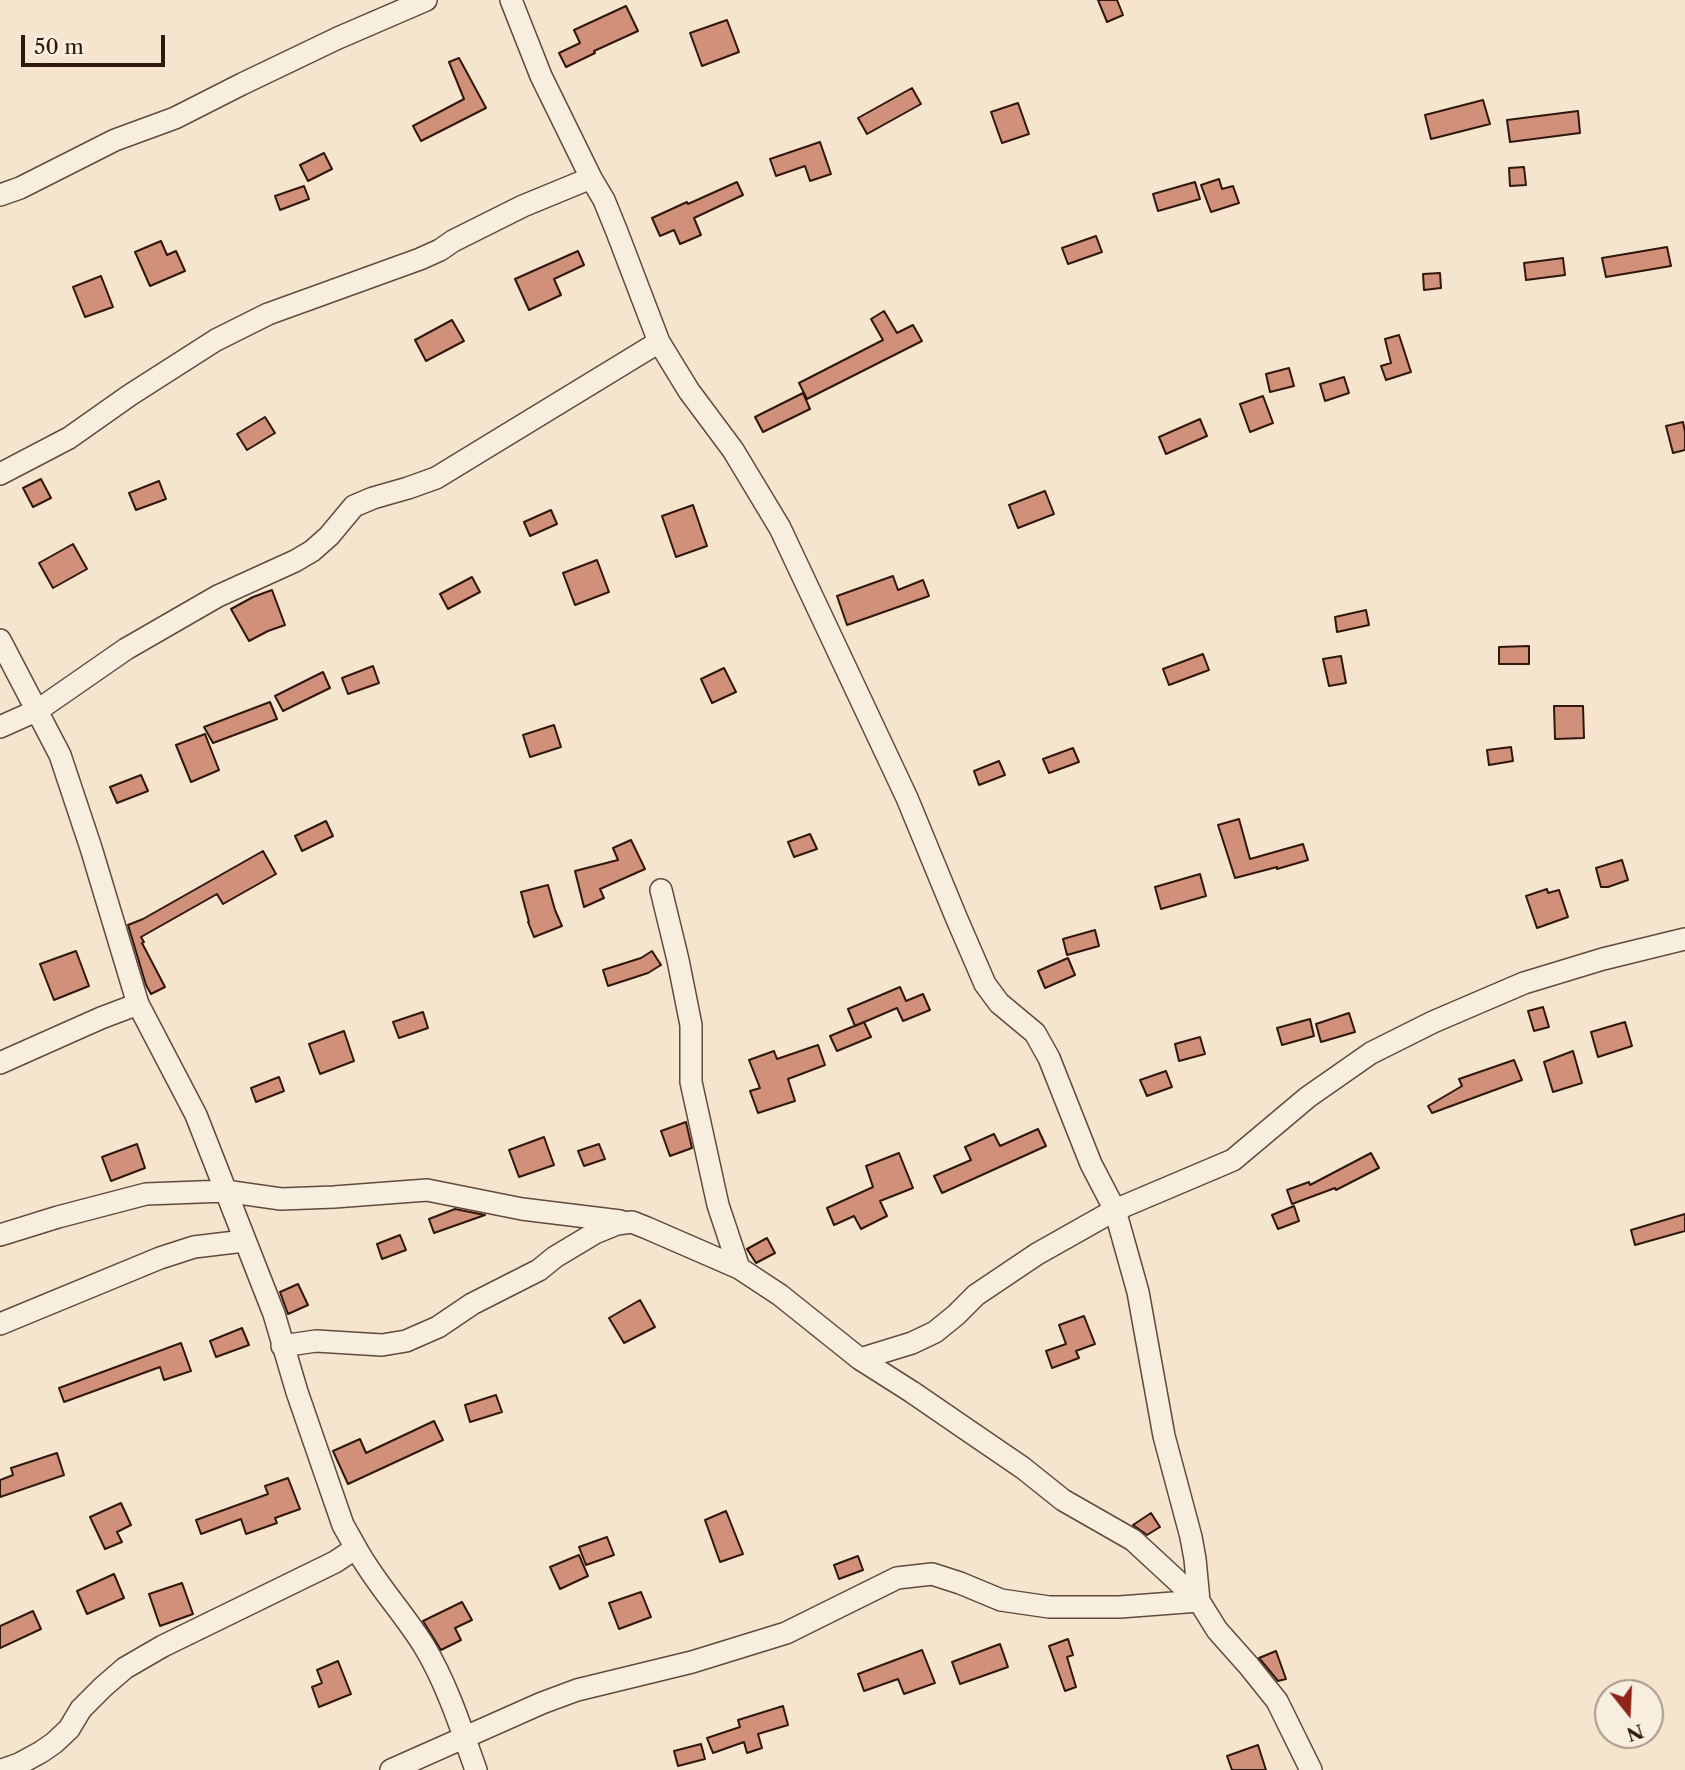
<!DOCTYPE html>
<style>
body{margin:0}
#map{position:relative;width:1685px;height:1770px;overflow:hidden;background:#f5e5ce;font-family:"Libre Caslon Text",serif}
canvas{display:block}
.north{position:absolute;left:1594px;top:1679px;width:70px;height:70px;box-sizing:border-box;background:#f8eedf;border:2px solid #a8988b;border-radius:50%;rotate:162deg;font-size:19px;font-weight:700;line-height:28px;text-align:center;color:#2f170d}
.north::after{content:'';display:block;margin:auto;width:24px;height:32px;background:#8f2418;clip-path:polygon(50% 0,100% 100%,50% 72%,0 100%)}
.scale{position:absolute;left:21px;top:35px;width:144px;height:32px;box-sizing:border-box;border:4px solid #2f170d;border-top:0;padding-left:9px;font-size:21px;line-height:24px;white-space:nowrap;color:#2f170d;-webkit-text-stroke:5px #f8eedf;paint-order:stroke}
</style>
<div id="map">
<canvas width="1685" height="1770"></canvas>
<div class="north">N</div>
<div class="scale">50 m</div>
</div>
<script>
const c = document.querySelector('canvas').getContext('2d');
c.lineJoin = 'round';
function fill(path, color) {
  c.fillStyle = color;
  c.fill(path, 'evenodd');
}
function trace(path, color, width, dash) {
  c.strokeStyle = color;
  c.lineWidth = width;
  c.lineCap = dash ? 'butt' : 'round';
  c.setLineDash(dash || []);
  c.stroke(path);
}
const building = new Path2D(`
 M1098,0H1117L1123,15L1107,22Z
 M626,6L638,31L594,51L595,53L566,67L559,53L580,43L574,30Z
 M727,20L739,52L702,66L690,33Z
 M459,58L486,108L421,141L413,126L464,99L449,62Z
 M912,88L921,104L867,134L858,118Z
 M1483,100L1490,124L1431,139L1425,115Z
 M1018,103L1029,134L1002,143L991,112Z
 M1578,111L1580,133L1510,142L1507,120Z
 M820,142L831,174L810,181L805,166L776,176L770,159Z
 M324,153L332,169L308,181L300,165Z
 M1524,167L1526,185L1510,186L1509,168Z
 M1219,179L1222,189L1233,186L1239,203L1211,212L1201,185Z
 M737,182L743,195L694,218L701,235L680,244L674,230L660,236L652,218L687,202L688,204Z
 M1195,182L1200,199L1158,211L1153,194Z
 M304,186L309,199L280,210L275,196Z
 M1096,236L1102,252L1068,264L1062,248Z
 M161,241L167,255L176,251L185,271L150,286L135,252Z
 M1667,247L1671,266L1606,277L1602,258Z
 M578,251L584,265L554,279L561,295L529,310L515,279Z
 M1563,258L1565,275L1526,280L1524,263Z
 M1440,273L1441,288L1424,290L1423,274Z
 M101,276L113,307L85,317L73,287Z
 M884,311L897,333L913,325L922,341L807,399L799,383L883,340L871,319Z
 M452,320L464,341L426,361L415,340Z
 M1399,335L1411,372L1386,380L1381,366L1391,363L1385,339Z
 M1289,368L1294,386L1270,392L1266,374Z
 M1344,377L1349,393L1325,401L1320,384Z
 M803,393L810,409L763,432L755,417Z
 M1263,396L1273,423L1250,432L1240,404Z
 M265,417L275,433L247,450L237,434Z
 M1200,419L1207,436L1166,454L1159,437Z
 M1683,422L1685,432V450L1673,453L1666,426Z
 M41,479L51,498L33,507L23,488Z
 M159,481L166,499L136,510L129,493Z
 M1045,491L1054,514L1018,528L1009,505Z
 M693,505L707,546L676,557L662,516Z
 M551,510L557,524L530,536L524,522Z
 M73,544L87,569L53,588L39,563Z
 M597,560L609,592L575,605L563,573Z
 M893,576L898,590L923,580L929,596L847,625L837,596Z
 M472,577L480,592L448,609L440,594Z
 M272,590L285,625L268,631L249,641L231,609L253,597Z
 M1366,610L1369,625L1337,632L1335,617Z
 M1529,646V664H1499V647Z
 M1203,654L1209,670L1169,685L1163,669Z
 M1341,656L1346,683L1329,686L1323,659Z
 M373,666L379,683L348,694L342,678Z
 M724,668L736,692L712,703L701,679Z
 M323,672L330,688L283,711L275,696Z
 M270,702L277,719L213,743L204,727Z
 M1554,706H1583L1584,738L1555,739Z
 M554,725L561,747L530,757L523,735Z
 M205,734L219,770L191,782L176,745Z
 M1511,747L1513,761L1489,765L1487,750Z
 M1073,748L1079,762L1049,773L1043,759Z
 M999,761L1005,775L979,785L974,771Z
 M141,775L148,791L117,803L110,787Z
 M1239,819L1250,859L1303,844L1308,860L1277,869V867L1235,878L1218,825Z
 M326,821L333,836L302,851L295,836Z
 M810,834L817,849L794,857L788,842Z
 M631,840L645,869L600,889L604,898L584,907L575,871L618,860L613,848Z
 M263,851L276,874L223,904L217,894L141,937L144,942L142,943L165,987L151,994L146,985L128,925L143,919Z
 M1622,860L1628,880L1608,887H1601L1596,868Z
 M1200,874L1206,896L1161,909L1155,887Z
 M548,885L555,910L562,926L534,937L528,922H529L521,892Z
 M1547,889L1548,893L1559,890L1568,917L1537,928L1526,896Z
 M1095,930L1099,946L1067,955L1063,939Z
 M76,951L89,986L54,1000L40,964Z
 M652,951L661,965L648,973L608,986L603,970L641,958Z
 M1068,958L1075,975L1045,988L1038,971Z
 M900,987L906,1001L923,994L930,1010L903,1021L897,1008L855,1026L848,1009Z
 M1543,1007L1549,1027L1534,1031L1528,1011Z
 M423,1012L428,1028L399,1038L393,1022Z
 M1349,1013L1355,1032L1321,1042L1316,1024Z
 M1310,1019L1314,1036L1282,1045L1277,1028Z
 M864,1022L871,1037L837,1051L830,1036Z
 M1625,1022L1632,1046L1598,1057L1591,1032Z
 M344,1031L354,1061L320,1074L309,1044Z
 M1200,1037L1205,1054L1179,1061L1175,1044Z
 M818,1045L825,1065L788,1079L795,1101L758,1113L750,1091L760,1088L749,1060L774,1051L777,1059Z
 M1573,1051L1582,1083L1553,1092L1544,1062Z
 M1514,1060L1522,1080L1432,1113L1428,1106L1462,1086L1459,1079Z
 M1166,1071L1172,1087L1147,1096L1140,1080Z
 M279,1077L284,1091L256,1102L251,1088Z
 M686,1122L692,1148L670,1156L661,1131Z
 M1038,1129L1046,1146L942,1193L934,1176L971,1160L965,1147L994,1134L1000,1146Z
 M544,1137L554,1165L519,1177L509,1150Z
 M137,1144L145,1168L111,1181L102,1157Z
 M599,1144L605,1159L584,1166L578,1151Z
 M899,1153L913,1188L880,1201L887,1216L861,1229L854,1216L834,1225L827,1208L873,1187L866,1166Z
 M1371,1153L1379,1168L1336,1190L1335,1188L1292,1204L1287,1190L1309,1182L1310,1185Z
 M1294,1206L1299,1221L1278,1229L1272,1215Z
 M455,1209L485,1215L434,1233L429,1219Z
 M1685,1214V1231L1635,1245L1631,1230Z
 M400,1235L406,1250L382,1259L377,1244Z
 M767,1238L775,1253L756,1263L747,1249Z
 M298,1284L308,1305L288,1314L280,1292Z
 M640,1300L655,1327L624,1343L609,1318Z
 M1084,1316L1095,1344L1076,1351L1079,1358L1052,1368L1046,1351L1066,1344L1059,1325Z
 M242,1328L249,1345L216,1357L210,1341Z
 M181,1343L191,1371L164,1380L160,1367L64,1402L59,1388Z
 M496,1395L502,1412L470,1422L465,1405Z
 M434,1421L443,1440L348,1484L333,1451L360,1439L366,1453Z
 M57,1453L64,1475L0,1497V1480L13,1475L11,1468Z
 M288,1478L300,1509L275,1518L277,1523L246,1534L241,1519L201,1534L196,1520L268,1494L265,1486Z
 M121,1503L131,1525L117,1532L122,1542L105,1549L90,1517Z
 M726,1511L743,1554L720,1562L705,1520Z
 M1151,1513L1160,1527L1147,1535L1133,1525Z
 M607,1537L614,1555L586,1565L579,1547Z
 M579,1555L588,1576L560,1589L550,1567Z
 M858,1556L863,1570L839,1579L834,1565Z
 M114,1574L124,1598L87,1614L77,1591Z
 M182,1583L193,1614L160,1626L149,1594Z
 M641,1592L651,1617L619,1629L609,1603Z
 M462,1602L472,1620L455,1628L461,1640L441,1650L423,1621Z
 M33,1611L41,1629L0,1648V1626Z
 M1068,1639L1073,1655L1067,1657L1076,1687L1065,1691L1049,1646Z
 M1000,1644L1008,1667L960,1684L952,1662Z
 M922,1650L935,1683L904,1694L898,1679L864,1691L858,1674Z
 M1276,1651L1286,1679L1278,1681L1259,1658Z
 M338,1661L351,1694L319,1707L312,1687L322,1683L317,1670Z
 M783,1706L788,1725L758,1734L762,1748L747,1753L744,1742L713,1753L707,1738L740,1727L738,1720Z
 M701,1744L705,1759L678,1766L674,1751Z
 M1258,1745L1266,1770H1232L1227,1756Z`);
const street = new Path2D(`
 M511,0L541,76L591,178
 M0,195L20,188L115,140L175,118L242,84L338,38L426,0
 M0,474L69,438L130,395L216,340L268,314L420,259L440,250L453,241L523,206L591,178L604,200L617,232L659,342L689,391L733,450L780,528L907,798L956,917L985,984L999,1003L1035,1033L1049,1058L1091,1164L1115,1210L1138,1292L1164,1436L1191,1537L1195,1559L1199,1601L1120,1607H1049L1001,1600L960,1583L932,1574L897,1578L786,1633L692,1662L577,1690L542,1703L391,1770
 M0,640L60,755L91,848L138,1004L196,1115L274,1314L297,1392L343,1525L356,1548L335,1562L163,1646L125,1668L103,1687L81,1709L69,1729L54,1743L41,1752L19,1764L2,1770
 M0,727L38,710L126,649L218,596L295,561L312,551L329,536L354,506L373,498L408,488L436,478L659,342
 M661,890L678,960L691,1025V1082L718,1205L739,1268
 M0,1063L101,1018L138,1004
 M0,1235L58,1217L146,1194L225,1191L281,1199L334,1197L427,1190L522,1209L620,1221
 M0,1324L160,1258L194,1247L244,1241
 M282,1346L316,1341L382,1345L406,1341L438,1327L472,1304L539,1270L555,1257L595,1233L617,1224L632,1222L647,1228L739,1268L780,1295L860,1359L912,1392L963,1427L1023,1468L1063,1500L1133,1540L1199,1601L1217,1630L1249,1666L1277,1701L1311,1770
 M860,1359L912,1343L935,1332L956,1315L976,1295L1037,1254L1115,1210L1233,1160L1308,1097L1371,1053L1433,1022L1524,983L1603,959L1685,939
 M356,1548C375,1583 403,1612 424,1646C447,1684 461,1728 476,1770`);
fill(building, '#d09079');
trace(building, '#2f170d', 2);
trace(street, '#604a3d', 24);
trace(street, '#f8eedf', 21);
</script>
